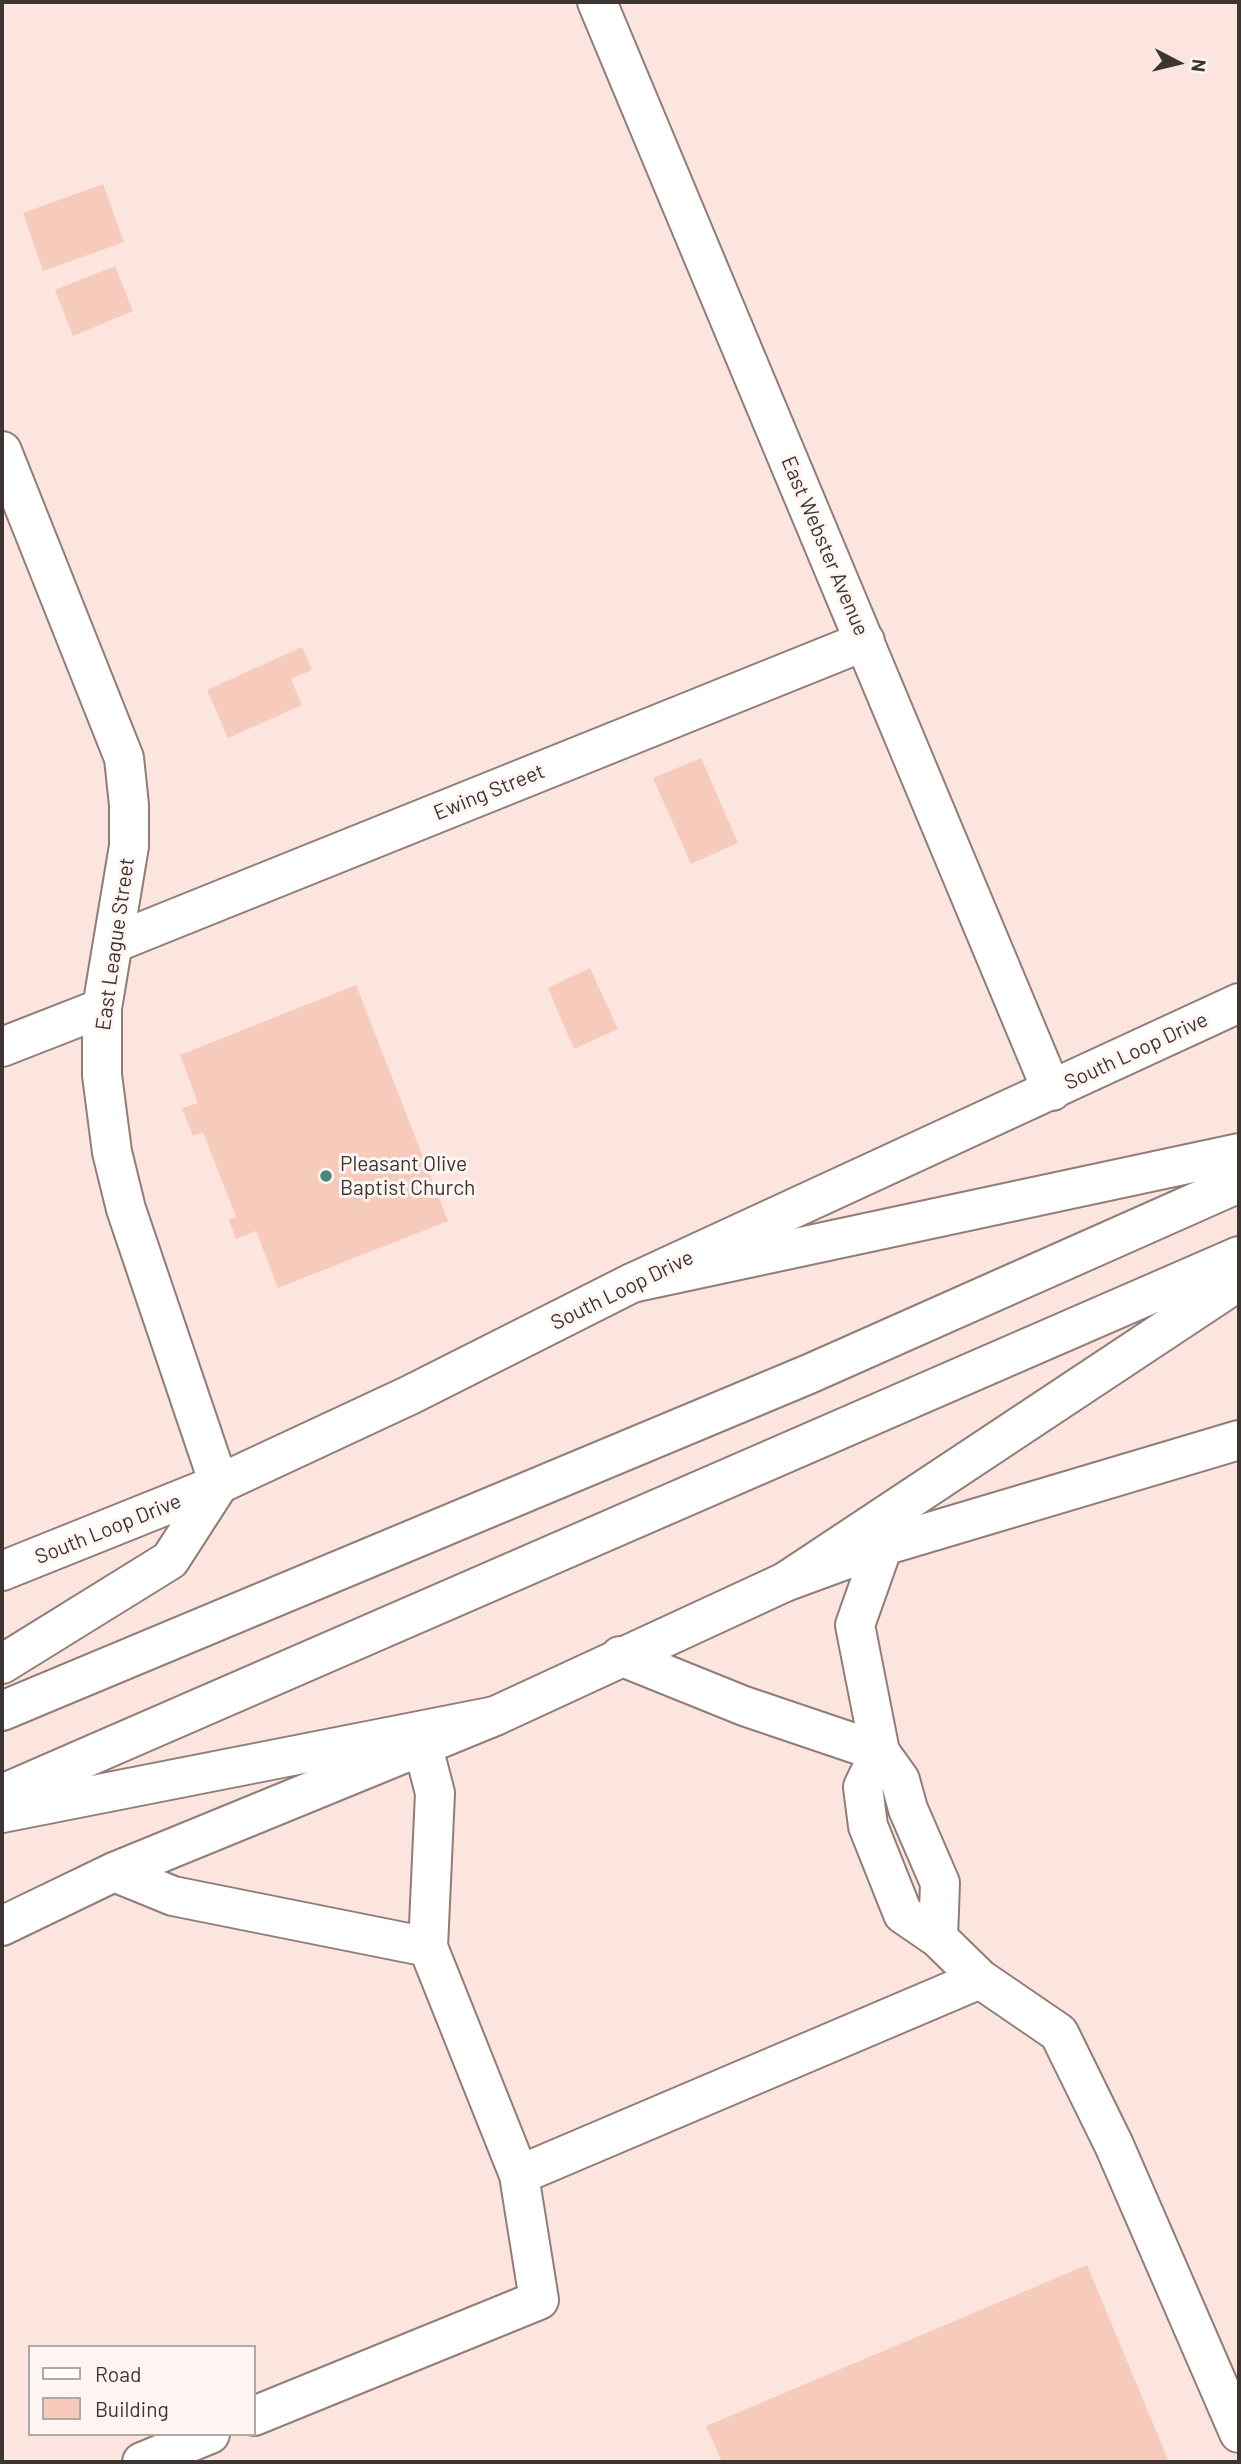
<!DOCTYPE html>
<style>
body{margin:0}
#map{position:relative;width:1241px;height:2464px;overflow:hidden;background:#fbe5de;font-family:Barlow,sans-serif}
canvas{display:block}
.frame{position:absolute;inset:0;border:4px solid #3d3532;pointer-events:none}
.legend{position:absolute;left:28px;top:2345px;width:228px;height:91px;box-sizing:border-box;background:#fff6f3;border:2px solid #b1a9a6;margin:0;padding:9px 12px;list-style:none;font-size:21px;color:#3d3532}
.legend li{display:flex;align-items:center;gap:14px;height:35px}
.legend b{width:35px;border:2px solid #b1a9a6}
.north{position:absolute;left:1143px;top:28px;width:70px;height:70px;-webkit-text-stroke:5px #fff6f3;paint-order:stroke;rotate:97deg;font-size:19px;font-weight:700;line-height:28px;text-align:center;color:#3d3532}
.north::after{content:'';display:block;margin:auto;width:24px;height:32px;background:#3d3532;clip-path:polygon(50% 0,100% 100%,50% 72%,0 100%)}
</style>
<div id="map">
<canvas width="1241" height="2464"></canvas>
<div class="frame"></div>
<ul class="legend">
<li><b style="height:9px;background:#fff"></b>Road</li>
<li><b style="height:19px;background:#f7cbbb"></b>Building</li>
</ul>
<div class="north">N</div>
</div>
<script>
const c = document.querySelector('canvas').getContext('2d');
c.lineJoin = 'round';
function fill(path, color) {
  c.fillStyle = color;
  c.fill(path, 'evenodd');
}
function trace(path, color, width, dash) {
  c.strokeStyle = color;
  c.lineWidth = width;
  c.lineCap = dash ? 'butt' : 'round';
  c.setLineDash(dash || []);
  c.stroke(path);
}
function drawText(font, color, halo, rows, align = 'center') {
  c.font = font + ' Barlow,sans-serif';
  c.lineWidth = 6;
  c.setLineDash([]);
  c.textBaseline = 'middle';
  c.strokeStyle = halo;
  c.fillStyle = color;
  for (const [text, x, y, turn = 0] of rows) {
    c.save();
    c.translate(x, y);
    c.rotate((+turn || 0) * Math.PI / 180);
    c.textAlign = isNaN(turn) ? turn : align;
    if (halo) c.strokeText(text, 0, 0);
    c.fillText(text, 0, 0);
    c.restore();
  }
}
const building = new Path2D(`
 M103,184L124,242L43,271L23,213Z
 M115,266L133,311L73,336L55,290Z
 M302,647L312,670L291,679L302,705L228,738L207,690Z
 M701,758L738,843L691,864L653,778Z
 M590,968L618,1029L574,1049L548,988Z
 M356,985L448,1221L278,1288L256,1231L236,1239L229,1220L236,1217L203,1132L193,1136L182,1108L198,1103L180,1055Z
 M1087,2265L1169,2462H722L706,2426Z`);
const minor = new Path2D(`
 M597,2L1052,1091
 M2,451L124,758L129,805V846L102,1008V1075L112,1152L126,1209L219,1484
 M114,943L865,641
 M2,1047L102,1008
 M2,1571L219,1484L410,1395L632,1283L1239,1003
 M620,1656L744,1706L880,1752
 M423,1747L435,1793L428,1947
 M880,1752L863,1787L868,1826L903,1914L938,1938L940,1883L908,1809L900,1780L880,1752L855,1625L883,1546
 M114,1872L173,1896L428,1947L519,2175L539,2300L254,2416
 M2,1926L114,1872L495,1716L785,1582L883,1546L1239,1440
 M980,1979L1059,2033L1114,2145L1239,2433
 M519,2175L980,1979L938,1938
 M142,2462L210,2434`);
const highway = new Path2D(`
 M632,1283L1239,1153
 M785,1582L1239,1281
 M2,1664L170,1560L219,1484
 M2,1711L809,1374L1239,1183
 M2,1794L1239,1256
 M2,1813L495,1716`);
const markers = [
 [326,1176,7,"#468879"]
];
const streetNames = [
 ["East Webster Avenue",825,546,67],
 ["Ewing Street",489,792,-22],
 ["East League Street",115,944,-82],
 ["South Loop Drive",1136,1051,-25],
 ["South Loop Drive",622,1290,-26],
 ["South Loop Drive",108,1529,-22]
];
const poiNames = [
 ["Pleasant Olive",340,1164],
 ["Baptist Church",340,1188]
];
fill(building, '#f7cbbb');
trace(minor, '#917d77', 42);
trace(highway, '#917d77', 42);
trace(minor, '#fff', 38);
trace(highway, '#fff', 38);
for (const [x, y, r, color] of markers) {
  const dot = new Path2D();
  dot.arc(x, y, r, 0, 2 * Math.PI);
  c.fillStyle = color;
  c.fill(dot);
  trace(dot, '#fff6f3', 2.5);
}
drawText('21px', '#3d3532', '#fff6f3', streetNames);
drawText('21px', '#3d3532', '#fff6f3', poiNames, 'left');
</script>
